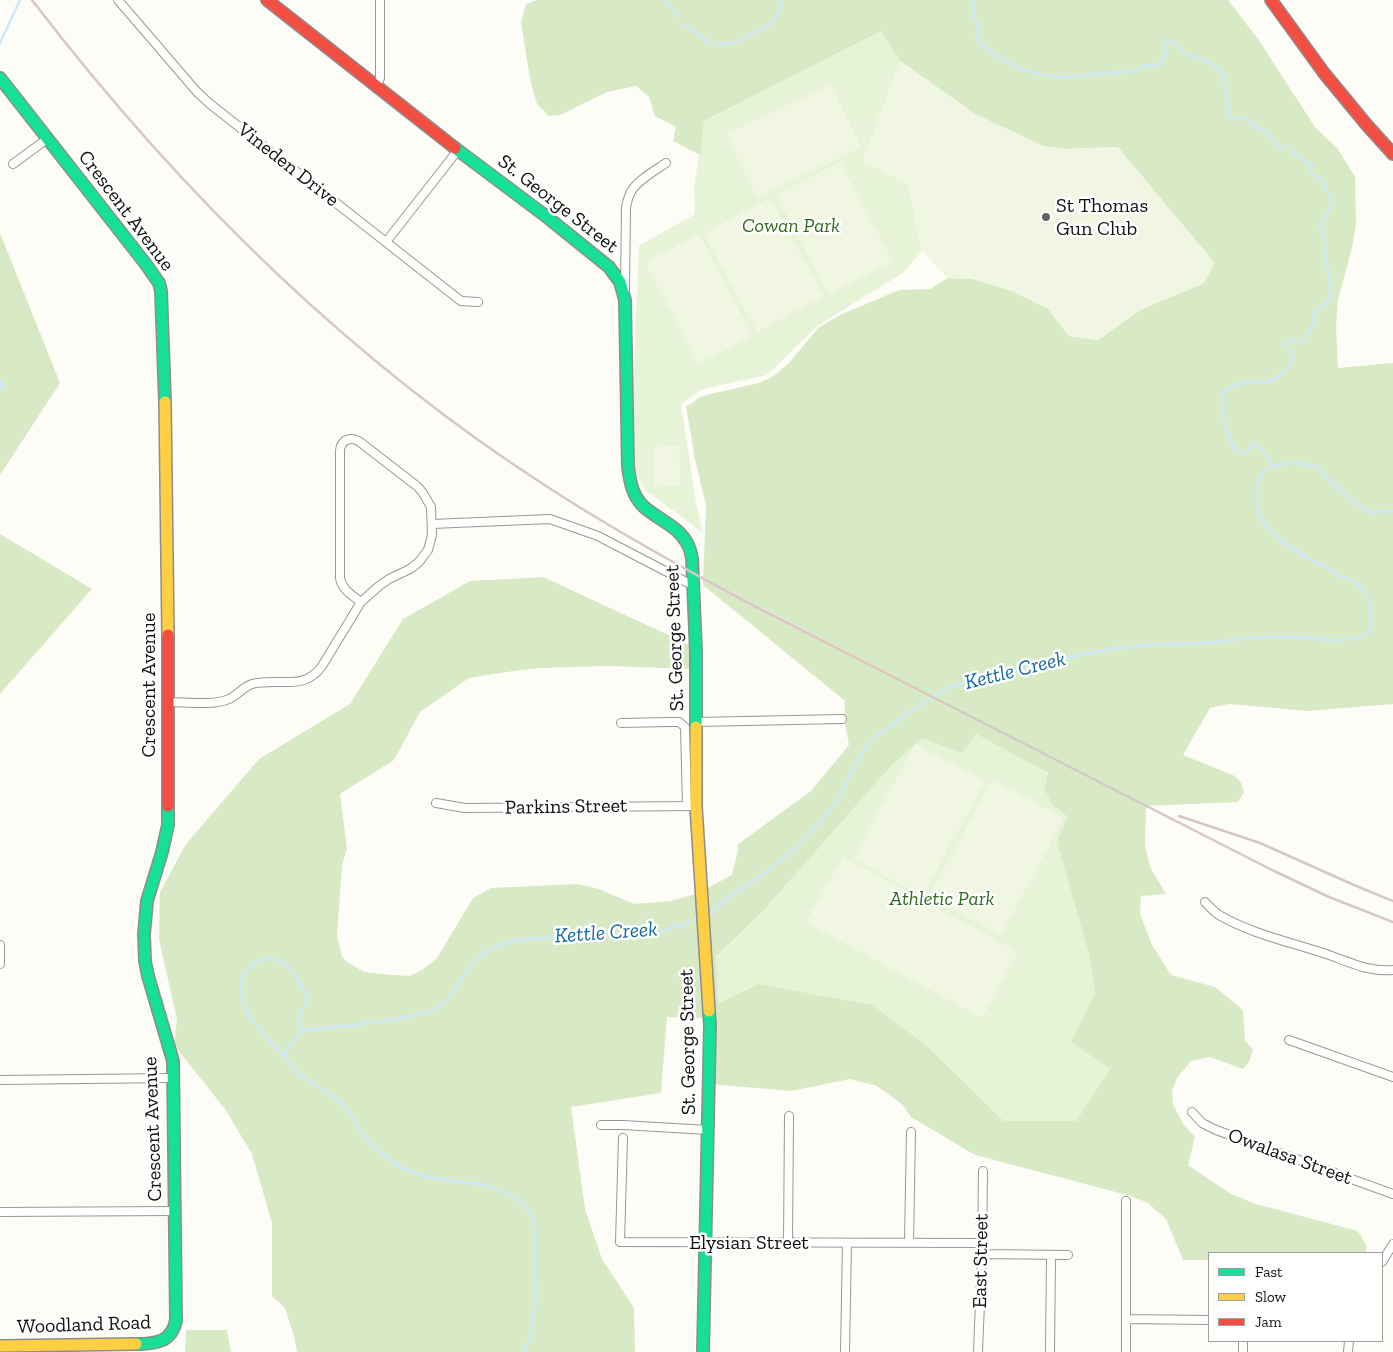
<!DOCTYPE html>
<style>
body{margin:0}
#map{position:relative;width:1393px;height:1352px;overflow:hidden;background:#fdfcf7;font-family:"Zilla Slab",serif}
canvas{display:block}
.legend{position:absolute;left:1208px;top:1252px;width:175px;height:90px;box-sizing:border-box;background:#fff;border:1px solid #a0a0a0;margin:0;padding:6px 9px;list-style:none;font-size:15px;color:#111}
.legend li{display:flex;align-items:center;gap:10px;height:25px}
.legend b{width:25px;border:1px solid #a0a0a0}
</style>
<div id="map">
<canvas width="1393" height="1352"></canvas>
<ul class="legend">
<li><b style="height:6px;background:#16e098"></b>Fast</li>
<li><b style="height:6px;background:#ffcf43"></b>Slow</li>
<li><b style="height:6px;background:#f24e42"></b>Jam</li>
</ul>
</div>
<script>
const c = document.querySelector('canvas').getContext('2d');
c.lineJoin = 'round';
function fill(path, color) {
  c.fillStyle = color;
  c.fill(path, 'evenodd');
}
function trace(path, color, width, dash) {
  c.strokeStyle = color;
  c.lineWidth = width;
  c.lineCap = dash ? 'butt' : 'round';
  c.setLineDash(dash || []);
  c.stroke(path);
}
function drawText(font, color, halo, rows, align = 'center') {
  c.font = font + ' "Zilla Slab",serif';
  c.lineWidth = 5;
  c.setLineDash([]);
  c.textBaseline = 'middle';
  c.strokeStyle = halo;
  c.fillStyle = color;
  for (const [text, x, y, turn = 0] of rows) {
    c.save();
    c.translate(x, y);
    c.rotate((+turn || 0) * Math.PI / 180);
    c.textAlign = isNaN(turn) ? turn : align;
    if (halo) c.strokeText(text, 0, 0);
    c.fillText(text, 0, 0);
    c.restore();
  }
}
const green = new Path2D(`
 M881,31L900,61L863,161L908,184L922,251L904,272L817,326L767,375L703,389L681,404L696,503L703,533L644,489L630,460L639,246L695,214L694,188L704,121Z
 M976,734L1048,773L1044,788L1052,805L1068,817L1095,994L1071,1042L1110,1069L1076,1121H1004L927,1046L758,984L719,1003L716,958L764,910L891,766L922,737L962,753Z`);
const forest = new Path2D(`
 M537,0H1228L1258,39L1315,127L1338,149L1355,177L1356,222L1352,248L1338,300L1336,328L1338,368L1393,363V704L1308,711L1229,704L1210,708L1183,755L1235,776L1241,782L1244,792L1238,802L1146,806L1145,845L1150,867L1166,894L1141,896L1140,914L1152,945L1171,975L1215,987L1243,1010L1245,1040L1253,1050L1249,1062L1243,1069L1210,1057L1191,1061L1177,1078L1172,1091L1173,1105L1184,1125L1195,1137L1188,1165L1231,1194L1256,1204L1358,1231L1367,1247L1365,1253H1209V1260H1183L1166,1219L1148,1203L1131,1196L975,1155L911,1117L903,1105L877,1086L850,1079L791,1091L710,1084L709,1018L667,1017L661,1093L571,1107L585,1209L602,1259L634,1308L635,1352H297L294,1336L285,1308L272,1296V1223L252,1154L225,1109L174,1045L177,1020L159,939L160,892L186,844L259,759L350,704L403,619L470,581L543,577L690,645V669L609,666L540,668L520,670L469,678L420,712L394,760L340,794L347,849L342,865L337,935L342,957L346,961L364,972L393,975L410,976L422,970L437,958L473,898L491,888L578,884L599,889L634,904L671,901L696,894L732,875L738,850L737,845L811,791L849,745L844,719L845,701L703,585L706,505L695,459L686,406L693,403L698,398L710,394L759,383L775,375L789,363L818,328L840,315L899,290L930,289L948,278L973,279L1012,291L1048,309L1069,336L1098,340L1140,310L1204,283L1118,147L1067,149L1043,146L975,114L900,61L881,31L704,121L700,155L673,141L676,127L655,116L649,97L636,86L607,92L560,115L549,116L537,104L530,79L521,22L526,4ZM976,734L1048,773L1044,788L1052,805L1068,817L1057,841L1089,954L1095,993L1071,1042L1110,1069L1076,1121H1004L927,1046L872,1005L758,984L719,1003L716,957L764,910L891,766L922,738L962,753Z
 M0,233L60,383L0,475Z
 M0,534L92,589L0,694Z
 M186,1330H227L231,1352H185Z`);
const pitch = new Path2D(`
 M900,61L975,114L1043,146L1067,149L1118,147L1215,263L1204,283L1140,310L1098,340L1069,336L1048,309L1012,291L973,279L948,278L922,251L908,184L863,162Z
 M831,84L861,147L757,198L726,134Z
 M840,162L893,261L829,294L776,195Z
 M770,198L824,296L757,332L703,234Z
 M699,234L753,335L699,364L645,263Z
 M679,446L680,486L654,487L653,447Z
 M915,744L985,781L923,896L853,859Z
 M992,780L1064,818L1001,935L929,896Z
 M843,856L1018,952L982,1018L806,922Z`);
const stream = new Path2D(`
 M664,0L679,17
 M972,0L974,4V16L978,25L976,37C998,66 1044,80 1080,76C1084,76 1088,74 1091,74C1097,73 1102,74 1107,73C1118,72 1127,71 1138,71L1144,65L1152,66L1161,63L1166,50L1164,46V41L1167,40L1175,43L1182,51L1199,59L1208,61L1218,70L1223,71L1229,117L1249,120L1255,127L1265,131L1278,146L1290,149L1297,156L1312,165L1310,173L1321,179L1333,202L1320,226L1324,240L1331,295L1325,304L1314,312L1313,326L1302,343L1291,339L1283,343C1285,345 1290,348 1291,351C1298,364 1277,379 1266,382C1258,384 1250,381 1242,383C1236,384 1230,387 1224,390C1220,411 1226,429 1234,449L1242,453L1249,449L1253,442L1263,450L1272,466
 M686,25L710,43L715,44L732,43L769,25L777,16L783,0
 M0,43L20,0
 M0,380L2,385L0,389
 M706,915L711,913L734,893L766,872L797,847L837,802L853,769L865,748L877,735L930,698L951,687L995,672L1116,648C1127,648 1136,647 1146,645C1165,643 1184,644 1203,643C1222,642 1241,638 1260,637C1272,637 1285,636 1298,637C1316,638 1335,643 1354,638C1360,637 1367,635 1370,629C1371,626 1371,621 1371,618C1370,605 1368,592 1357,584C1353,580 1346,578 1340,576C1336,574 1332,570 1327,568C1302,555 1270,540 1258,512C1255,505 1257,497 1257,490C1258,480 1260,473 1269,468C1281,462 1313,460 1322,472C1335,488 1352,500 1368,512L1393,511
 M283,1055C269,1039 245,1018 241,996C236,972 261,949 284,963C292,968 302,988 308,997L298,1022L303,1030
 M525,1352L530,1336L536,1296L535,1245C536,1235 535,1220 529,1211C518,1194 487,1183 467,1183L428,1177L399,1167L375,1147L362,1134L347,1108L338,1100L300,1075L283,1055L303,1030L372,1023L429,1013L447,1001L474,960H476L485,952L502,944L518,940L546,938L575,933H656L681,925L699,918`);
const street = new Path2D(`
 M118,0L197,92L210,104L461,301L478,302
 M377,86L380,78V0
 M13,164L47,139
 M386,242L458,150
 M625,290L626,208C627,202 628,197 631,192C636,181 656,170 666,163
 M432,524L550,519L598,536L694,586
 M169,702C186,702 213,706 229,699C238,695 243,687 252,684C278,677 304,692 322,666L361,602L379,586L389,579L410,569L419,562L428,550L432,535L431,507L423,493L418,487L360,442C351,436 341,439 340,451V578C342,590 352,595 361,602
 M696,722L842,719
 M621,723L669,722H679L685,727L687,806
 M436,803L465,808L696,806
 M1205,902C1210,907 1214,912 1219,915C1250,933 1286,941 1320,952C1346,960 1365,972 1393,970
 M0,945V964
 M1289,1040L1393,1077
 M0,1080L173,1078
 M1192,1112L1202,1123L1216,1130L1393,1194
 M601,1125H623L708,1130
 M623,1138L620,1242L982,1243
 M0,1212L175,1211
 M909,1242L911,1132
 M788,1243L789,1116
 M982,1254L1068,1255
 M1382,1262L1393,1244
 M1126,1319L1209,1320
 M1243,1341V1352
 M845,1352L847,1243
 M978,1352L982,1254L983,1171
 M1050,1352L1051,1256
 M1126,1352V1201
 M1348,1352L1349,1341`);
const fast = new Path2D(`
 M0,78L145,263L159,283L161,291L165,402
 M455,148L547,217L609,267L620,282L625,300L628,467C630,481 632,495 643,506C657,519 678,526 687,543C690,548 691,553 692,558L696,652V727
 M136,1344C156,1344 172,1342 176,1320L173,1061L148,976L145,961L144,934L147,901L162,852L168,825V806
 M703,1352L710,1025L709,1011`);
const slow = new Path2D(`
 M165,402L168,635
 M696,727V806L709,1011
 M0,1346L136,1344`);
const jam = new Path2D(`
 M267,0L455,148
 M1271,0L1324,73L1366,124L1393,154
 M168,635V806`);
const rail = new Path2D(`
 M32,0C176,188 346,357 546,486C615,531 686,570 758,608L1272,870L1329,897L1393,922
 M1179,816L1260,843L1354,885L1393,901`);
const markers = [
 [1046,217,5,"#646362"]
];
const streetNames = [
 ["Vineden Drive",288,165,38],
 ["St. George Street",558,204,38],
 ["Crescent Avenue",126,211,53],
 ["St. George Street",675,638,-92],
 ["Crescent Avenue",149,685,-90],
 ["Parkins Street",566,807,-1],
 ["St. George Street",688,1042,-91],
 ["Crescent Avenue",153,1129,-92],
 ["Owalasa Street",1290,1157,20],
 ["Elysian Street",749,1243],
 ["East Street",981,1261,-89],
 ["Woodland Road",84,1325,-2]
];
const poiNames = [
 ["St Thomas",1056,206],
 ["Gun Club",1056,229]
];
const parkNames = [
 ["Cowan Park",791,226],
 ["Athletic Park",942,899]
];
const waterNames = [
 ["Kettle Creek",1015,671,-14],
 ["Kettle Creek",606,933,-4]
];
fill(green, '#e7f3d7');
fill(forest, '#d8eac5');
fill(pitch, '#f0f6e1');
trace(stream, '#cde8f7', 2.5);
trace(street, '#979795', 10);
trace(fast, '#8e8d8b', 14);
trace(slow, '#8e8d8b', 14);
trace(jam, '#8e8d8b', 14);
trace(street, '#fffffe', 8);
trace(fast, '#16e098', 11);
trace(slow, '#ffcf43', 11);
trace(jam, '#f24e42', 11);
trace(rail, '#d9c6c7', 2.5);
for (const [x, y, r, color] of markers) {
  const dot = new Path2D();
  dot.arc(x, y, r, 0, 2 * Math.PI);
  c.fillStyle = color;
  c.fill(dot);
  trace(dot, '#fff', 2);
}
drawText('20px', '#111', '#fff', streetNames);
drawText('20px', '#111', '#fff', poiNames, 'left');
drawText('italic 20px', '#2f6b1f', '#fff', parkNames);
drawText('italic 21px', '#1768a6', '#fff', waterNames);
</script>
